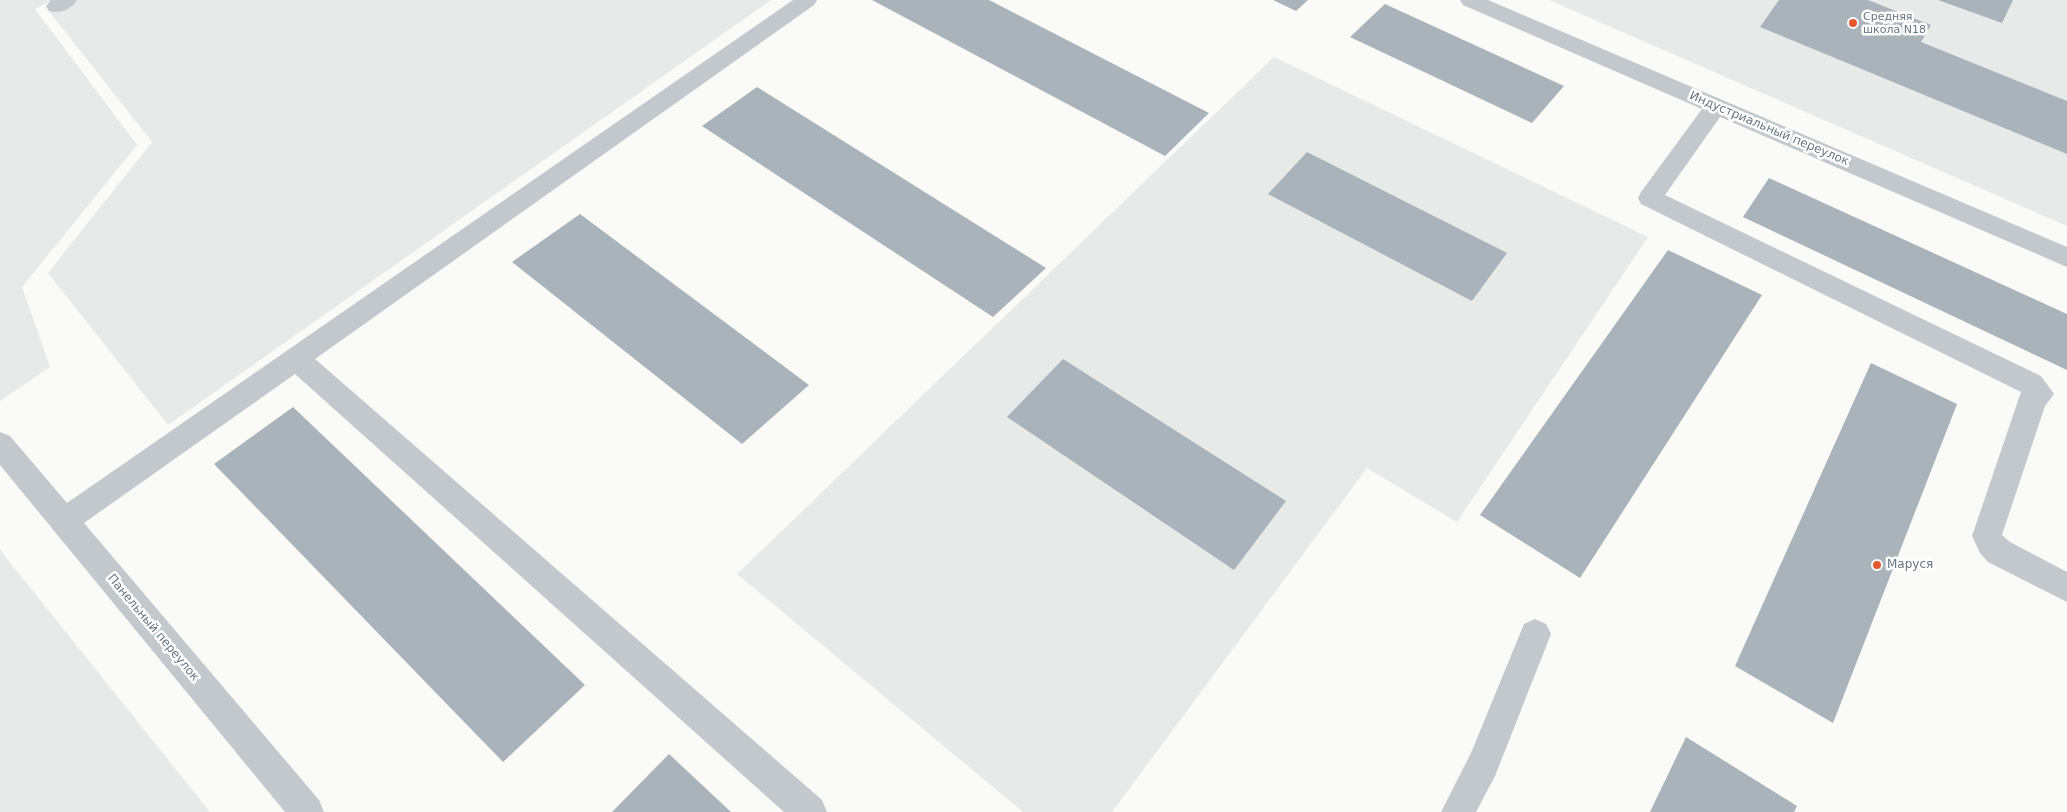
<!DOCTYPE html>
<meta charset="utf-8">
<style>
body{margin:0}
canvas{display:block;background:#fafaf8}
</style>
<canvas width="2067" height="812"></canvas>
<script>
const c = document.querySelector('canvas').getContext('2d');
c.lineJoin = 'round';
function fill(path, color) {
  c.fillStyle = color;
  c.fill(path, 'evenodd');
}
function trace(path, color, width, dash) {
  c.strokeStyle = color;
  c.lineWidth = width;
  c.lineCap = dash ? 'butt' : 'round';
  c.setLineDash(dash || []);
  c.stroke(path);
}
function drawText(font, color, halo, rows, align = 'center') {
  c.font = font + ' "DejaVu Sans",sans-serif';
  c.lineWidth = 5;
  c.setLineDash([]);
  c.textBaseline = 'middle';
  c.strokeStyle = halo;
  c.fillStyle = color;
  for (const [text, x, y, turn = 0] of rows) {
    c.save();
    c.translate(x, y);
    c.rotate((+turn || 0) * Math.PI / 180);
    c.textAlign = isNaN(turn) ? turn : align;
    if (halo) c.strokeText(text, 0, 0);
    c.fillText(text, 0, 0);
    c.restore();
  }
}
const built = new Path2D(`
 M0,0H52L35,9L137,145L22,287L50,367L0,401Z
 M67,0H771L168,425L48,273L152,142L48,10Z
 M1549,0H2067V226Z
 M1274,57L1648,237L1457,522L1367,468L1112,812H1023L737,574Z
 M0,550L210,812H0Z`);
const building = new Path2D(`
 M872,0H989L1209,113L1165,156Z
 M1273,0H1308L1296,11Z
 M1779,0H1868L1931,25L1921,42L2067,101V154L1760,27Z
 M1938,0H2013L2002,23Z
 M1385,4L1564,86L1532,123L1350,37Z
 M757,87L1046,268L993,317L702,126Z
 M1307,152L1507,253L1472,301L1268,194Z
 M1769,178L2067,314V370L1743,217Z
 M580,214L809,385L742,444L512,262Z
 M1668,250L1762,295L1580,578L1480,515Z
 M1063,359L1286,501L1234,570L1007,417Z
 M1871,363L1957,404L1833,723L1735,666Z
 M293,407L585,685L503,762L214,464Z
 M1686,737L1797,806L1794,812H1650Z
 M669,754L731,812H612Z`);
const minor = new Path2D(`
 M51,0H77C71,10 59,14 49,11L46,6Z
 M793,0H817L814,5L315,359L822,800L827,812H784L295,374L84,523L319,800L324,812H285L0,465V432L10,436L67,503Z
 M1460,0H1488L2067,247V267L1720,117L1665,195L2041,376L2054,394L2045,406L2002,535L2010,542L2067,572V602L1988,562L1980,553L1972,536L2021,392L1641,204L1638,198L1641,192L1702,109L1463,5Z
 M1535,619L1546,624L1551,634L1495,776L1476,812H1441L1471,753L1524,624Z`);
const markers = [
 [1853,23,5,"#e4572e"],
 [1877,565,5,"#e4572e"]
];
const farPoinames = [
 ["Средняя",1863,17],
 ["школа N18",1863,30]
];
const streetNames = [
 ["Индустриальный переулок",1769,129,23],
 ["Панельный переулок",153,628,50]
];
const poiNames = [
 ["Маруся",1887,565]
];
fill(built, '#e8e9e9');
fill(building, '#aab3b9');
fill(minor, '#c3c8cc');
for (const [x, y, r, color] of markers) {
  const dot = new Path2D();
  dot.arc(x, y, r, 0, 2 * Math.PI);
  c.fillStyle = color;
  c.fill(dot);
  trace(dot, '#fff', 2);
}
drawText('11px', '#657683', '#fff', farPoinames, 'left');
drawText('12px', '#657683', '#fff', streetNames);
drawText('12px', '#657683', '#fff', poiNames, 'left');
</script>
